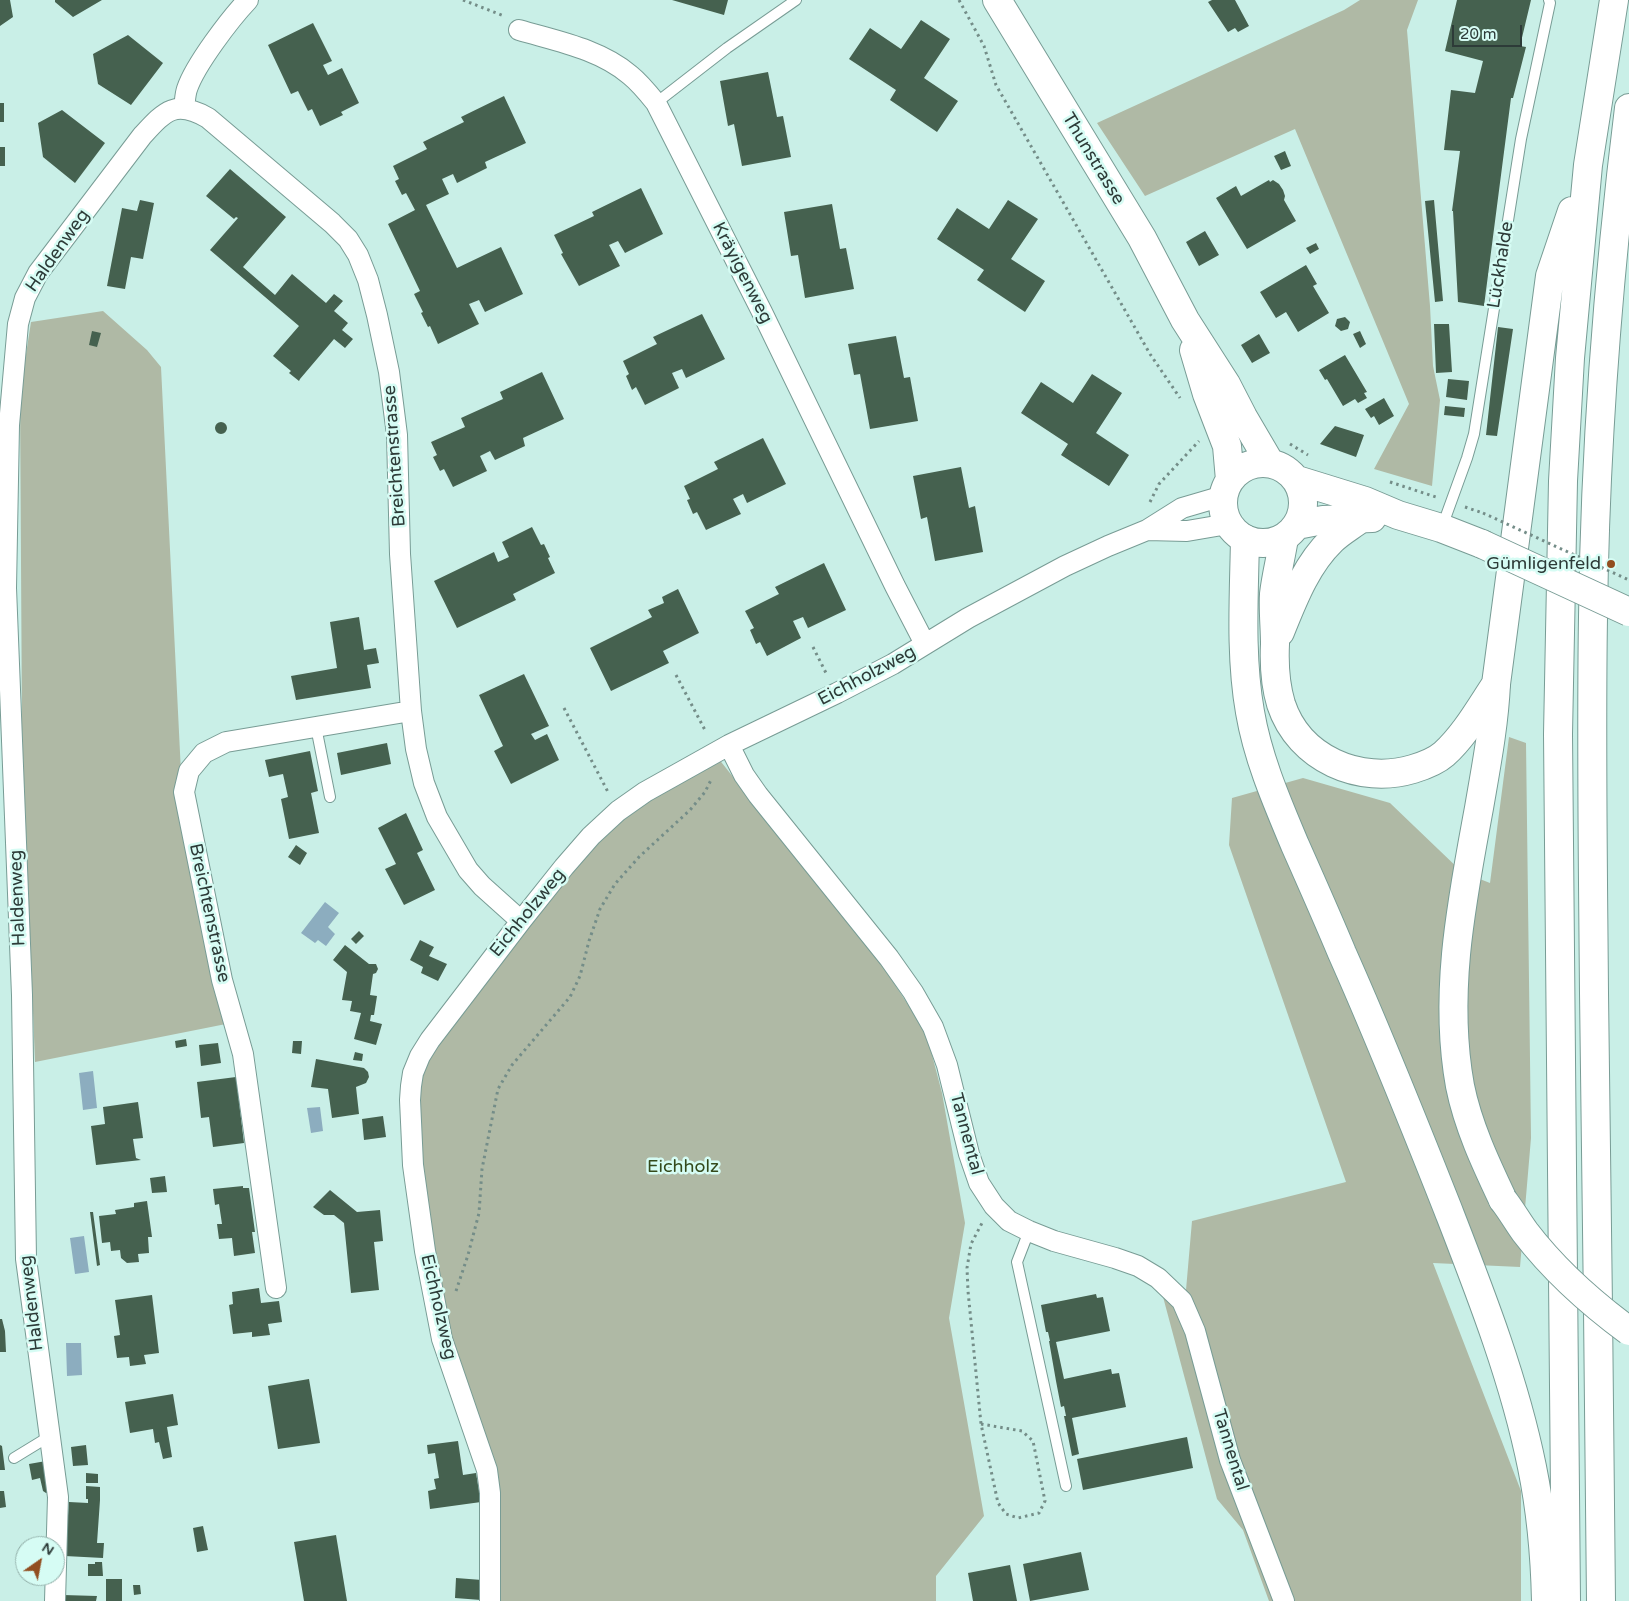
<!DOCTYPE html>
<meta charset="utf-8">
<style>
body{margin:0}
#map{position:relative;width:1629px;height:1601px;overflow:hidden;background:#c9efe7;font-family:"Varela Round",sans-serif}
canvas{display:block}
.north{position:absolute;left:15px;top:1536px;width:50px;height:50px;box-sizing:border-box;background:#d6fcf4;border:1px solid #92afa9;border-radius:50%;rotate:33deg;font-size:14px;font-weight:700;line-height:20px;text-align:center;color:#2d3b38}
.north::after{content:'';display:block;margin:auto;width:18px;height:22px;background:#924e20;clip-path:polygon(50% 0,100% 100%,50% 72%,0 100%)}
.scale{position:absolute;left:1452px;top:25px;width:70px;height:22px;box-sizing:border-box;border:2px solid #2d3b38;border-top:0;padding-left:6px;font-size:15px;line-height:18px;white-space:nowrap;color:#2d3b38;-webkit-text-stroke:4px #d6fcf4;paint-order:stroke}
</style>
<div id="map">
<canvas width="1629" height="1601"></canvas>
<div class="north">N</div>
<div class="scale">20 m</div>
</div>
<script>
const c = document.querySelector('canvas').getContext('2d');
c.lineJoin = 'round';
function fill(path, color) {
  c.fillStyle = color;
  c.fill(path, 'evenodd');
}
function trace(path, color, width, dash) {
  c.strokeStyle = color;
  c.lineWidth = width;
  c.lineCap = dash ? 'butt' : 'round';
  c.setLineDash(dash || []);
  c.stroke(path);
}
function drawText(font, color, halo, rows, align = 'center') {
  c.font = font + ' "Varela Round",sans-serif';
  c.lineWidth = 5;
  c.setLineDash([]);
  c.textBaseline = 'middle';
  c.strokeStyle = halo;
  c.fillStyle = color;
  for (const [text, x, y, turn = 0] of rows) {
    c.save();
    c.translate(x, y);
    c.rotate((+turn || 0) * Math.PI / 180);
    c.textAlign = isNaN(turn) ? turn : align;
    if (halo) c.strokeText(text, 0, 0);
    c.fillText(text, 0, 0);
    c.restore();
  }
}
const green = new Path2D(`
 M1360,0H1418L1407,30L1430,306L1433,366L1440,400L1432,486L1374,469L1409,404L1295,129L1145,196L1097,123L1344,10Z
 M103,311L147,350L161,367L182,793L231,1023L35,1062L22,730L20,393L31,322Z
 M1509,737L1526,743L1531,1138L1520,1267L1433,1263L1521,1491V1601H1269L1243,1530L1217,1499L1162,1293L1186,1290L1192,1221L1346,1182L1229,845L1232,798L1303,778L1390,803L1462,872L1490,883Z
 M718,758L880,962L926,1032L942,1093L965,1223L949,1318L984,1516L936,1576V1601H484L486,1473L432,1287L414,1087L432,1044L520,929L625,810Z`);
const water = new Path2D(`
 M325,902L339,913L328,927L335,934L326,946L318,940L315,943L301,933Z
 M93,1071L97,1108L83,1110L79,1073Z
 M320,1107L323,1131L311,1133L307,1108Z
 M84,1236L89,1272L75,1274L70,1238Z
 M66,1343H81L82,1375L67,1376Z`);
const building = new Path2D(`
 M0,0H10L13,17L0,26Z
 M55,0H102L73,17L55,2Z
 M672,0H728L724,15Z
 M1212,0H1235L1249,26L1238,32L1235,28L1228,32L1208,2Z
 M1457,0H1531L1520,46L1526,47L1513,98H1511L1484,306L1458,302L1453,211H1452L1460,151L1444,150L1451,90L1475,93L1483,61L1445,51Z
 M921,20L950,39L924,78L958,101L937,132L890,100L896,90L849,59L870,28L901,49Z
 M313,23L332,61L323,65L328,75L342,68L359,103L341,112L343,115L320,126L312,109L308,111L298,91L291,94L268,45Z
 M128,35L163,63L131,105L98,84L93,54Z
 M768,72L777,117L783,116L791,157L742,166L734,124L728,126L720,81Z
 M504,96L526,143L485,162L487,168L457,183L453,174L442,179L449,194L426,205L457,268L501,247L523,294L485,312L479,300L469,304L479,324L438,344L430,326L428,327L421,313L423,312L414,294L420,291L388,224L415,210L406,193L402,195L395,181L399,179L393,166L427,149L423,142L464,122L461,117Z
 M0,103H4V122H0Z
 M62,110L105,143L75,183L43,157L38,123Z
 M0,147H5V166H0Z
 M1285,151L1291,166L1281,170L1274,156Z
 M230,169L286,217L243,267L275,295L292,274L326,303L334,294L343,301L334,311L348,323L342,330L353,339L345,348L334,339L300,379L299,381L289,373L291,371L273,356L299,326L210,250L238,218L236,217L234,219L206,196Z
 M1269,180L1270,182L1273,180L1279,184L1283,190L1285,196L1284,200L1296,221L1247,249L1216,198L1236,186L1241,196Z
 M641,188L663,234L625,253L618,241L609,245L620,266L579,286L561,254L563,253L554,235L594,216L592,212Z
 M140,200L154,203L143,259L131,257L125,289L107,286L122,208L137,211Z
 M1008,200L1038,219L1011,259L1045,281L1025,312L977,280L984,270L937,239L957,208L989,229Z
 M1434,200L1443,301L1435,302L1425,201Z
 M832,204L840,249L846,248L854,289L805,298L798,255L791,256L784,212Z
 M1205,231L1219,255L1199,266L1186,242Z
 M1316,243L1319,249L1310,254L1306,248Z
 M1306,265L1317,284L1313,286L1329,313L1298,332L1286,312L1276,318L1260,292Z
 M702,314L725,359L686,378L682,369L672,373L679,388L645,405L636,387L632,390L626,376L629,374L623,361L657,344L653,337Z
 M1345,317L1350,322L1348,329L1341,331L1335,326L1337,319Z
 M1434,324H1449L1452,372L1436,373Z
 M1498,327L1513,329L1497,436L1486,435Z
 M92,331L101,333L97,347L89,345Z
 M1360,331L1366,344L1360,348L1353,334Z
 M1259,334L1270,353L1252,363L1241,345Z
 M896,336L904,378L910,377L918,421L870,429L860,374L854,375L848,344Z
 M1345,355L1367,392L1364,393L1367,398L1358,403L1355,399L1343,406L1327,379L1325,380L1319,370Z
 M542,372L564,419L523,438L525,446L495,460L490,451L480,456L487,471L453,487L444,469L440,471L433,457L437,455L431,442L465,427L461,418L503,399L500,392Z
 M1092,374L1122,393L1096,433L1129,455L1109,486L1061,455L1068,444L1021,413L1041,382L1073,403Z
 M1448,379L1469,381L1467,400L1446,397Z
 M1384,398L1394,416L1379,425L1374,416L1371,418L1365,409Z
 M1445,406L1465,408L1464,417L1444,415Z
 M215 428a6 6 0 1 1 12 0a6 6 0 1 1-12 0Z
 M1335,426L1364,435L1356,457L1320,444Z
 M763,438L786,484L747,503L743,494L733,499L741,514L706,530L697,512L693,514L687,500L690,499L684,486L718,469L714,462Z
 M961,467L969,508L975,506L983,552L935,561L927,517L921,519L913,476Z
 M532,527L541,545L544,544L550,557L548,558L555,573L513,594L516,600L457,628L434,581L494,552L498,562L509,557L502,542Z
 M824,563L846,610L808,628L803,617L793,621L801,638L767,656L760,642L756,644L750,630L754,628L745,611L779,594L775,587Z
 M678,589L699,633L663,651L669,663L611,691L590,648L652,617L648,610L664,603L662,597Z
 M359,617L364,650L376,648L379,663L367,665L371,688L296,700L291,676L337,668L330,622Z
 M524,674L549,726L531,734L535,740L547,734L559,760L511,784L494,751L503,746L479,695Z
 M387,743L391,764L341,775L337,753Z
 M310,751L318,791L311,793L319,833L289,839L281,799L288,797L283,774L269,777L265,760Z
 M406,813L423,850L417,853L435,890L404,905L385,869L396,864L378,828Z
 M296,845L307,853L300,865L288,857Z
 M359,931L364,936L356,944L351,939Z
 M420,940L434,947L429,956L447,964L438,981L421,973L423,967L410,960Z
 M345,945L369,964H376L378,969L376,973L373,974L370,995L377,996L374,1015H371L370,1021L382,1024L376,1045L354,1039L361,1013L350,1011L352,1001L342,1000L347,972L333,960Z
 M186,1039L187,1046L176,1048L175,1041Z
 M293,1041H302L301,1054L292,1053Z
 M218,1043L221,1063L201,1066L199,1045Z
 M355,1052L363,1054L362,1061L353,1060Z
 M316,1059L364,1068L368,1072L369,1077L366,1083L356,1087L359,1114L332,1118L328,1089L311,1087Z
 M236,1077L244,1143L213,1147L209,1117L201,1118L197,1082Z
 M138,1102L143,1138L133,1139L136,1158L141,1160L96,1165L91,1126L105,1124L103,1107Z
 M383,1116L386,1137L364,1140L362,1119Z
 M165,1176L167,1192L152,1193L150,1178Z
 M243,1186V1188H249L255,1232H252L255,1253L234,1256L232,1238L219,1239L217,1224H222L219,1204L215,1205L213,1189Z
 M330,1190L357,1212L380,1210L383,1241L374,1242L379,1290L351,1293L344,1223L334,1215H324L313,1207Z
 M147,1201L152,1237H148L149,1253L138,1254L139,1262L127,1263L121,1258L120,1250L111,1251L110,1242L102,1243L99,1216L116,1214L115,1210L134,1207V1203Z
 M90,1212H93L100,1265L97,1266Z
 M259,1288L261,1303L279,1301L282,1322L268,1324L270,1335L252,1337V1332L233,1334L229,1305L233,1304L232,1292Z
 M1096,1294L1097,1298L1103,1297L1110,1331L1056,1342L1064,1379L1111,1369L1112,1374L1119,1373L1126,1407L1072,1418L1079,1454L1072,1456L1064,1416H1066L1064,1406L1061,1407L1056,1381L1049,1341H1050L1048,1332H1046L1041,1305Z
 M152,1295L159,1353L144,1355L146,1364L130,1366L129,1357L117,1358L114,1336L120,1335L115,1300Z
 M0,1319H2L5,1331L6,1352H0Z
 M309,1379L320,1443L278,1449L268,1386Z
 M173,1394L178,1425L167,1427L172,1457L163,1459L159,1442L155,1443L153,1429L130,1433L125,1402Z
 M1187,1437L1193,1468L1083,1490L1077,1459Z
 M458,1441L463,1475L476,1473L481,1502L430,1509L428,1491L436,1489L434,1479L439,1478L435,1453L428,1454L427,1445Z
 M0,1445L2,1446L5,1470H0Z
 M86,1445L88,1465L73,1466L71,1447Z
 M46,1461L50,1492L46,1493L43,1491L40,1478L32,1480L29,1464Z
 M86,1473L98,1474V1483H86Z
 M86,1486L100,1487V1500L97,1543H104L103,1558L65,1556L69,1502L88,1503V1499H86Z
 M0,1491H4L6,1507L0,1508Z
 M203,1526L208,1550L197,1552L193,1528Z
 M336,1535L347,1601H304L294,1542Z
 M1081,1552L1089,1590L1030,1601L1023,1564Z
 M95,1562H102L103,1576H88V1564H95Z
 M1010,1565L1017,1601H973L968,1573Z
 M456,1578L482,1580L481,1600L455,1598Z
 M106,1579H122V1601H106Z
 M133,1585H140L141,1594L134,1595Z
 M63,1595L97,1596L96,1601H62Z`);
const path = new Path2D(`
 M463,0L504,16
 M959,0L984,46L996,85L1150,354L1180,398
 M1290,444L1308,455
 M1390,482L1436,497
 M1150,502L1159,484L1199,441
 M1465,507L1483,513
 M813,647L827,675
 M676,675L706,732
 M564,708L608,792
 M456,1291L468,1255L479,1213L482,1169L498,1089L512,1065L570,997L580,976L589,941L600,909L615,884L639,857L690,810L705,792L711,780
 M981,1424L1022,1431L1033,1441L1045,1501L1039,1513L1018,1518L1006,1514L998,1503L981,1424L968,1291L967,1268L971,1244L982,1223`);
const service = new Path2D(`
 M656,103L727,48L796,0
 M1442,527L1467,458L1474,434L1521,139L1550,3L1549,0
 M316,727L330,797
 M1029,1231L1017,1262L1066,1486
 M14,1458L50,1436`);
const minor = new Path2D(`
 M519,30C556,41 600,49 630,75C640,83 648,93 656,103L762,312L895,586L925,644
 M184,108C185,102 185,95 187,89C195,65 230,19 248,0
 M1147,530L1187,531L1228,524
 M729,745L744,775L758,795L889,958L913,992L933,1027L947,1065L969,1154L979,1183L994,1206L1009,1221L1029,1231L1054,1241L1115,1258L1138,1266L1158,1278L1182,1301L1195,1331L1230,1460L1284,1601
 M276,1288L243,1054L222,980L184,792L189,771L204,753L226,742L411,711
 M55,1601L58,1497L26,1259L22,995L6,588L9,425L18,324L25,298L38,273L142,136C165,111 175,99 208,118L332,223L348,239L358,255L368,280L377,315L389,372L397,435L400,554L411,711L416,749L424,783L437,817L468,870L482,886L521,921
 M490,1601V1493L487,1470L442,1339L425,1251L413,1165L410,1100L411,1086L413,1073L420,1056L430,1040L521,921L564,867L591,836L618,811L645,792L729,745L837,693L893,664L968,618L1065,566L1108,546L1147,530L1182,508L1223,496`);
const primary = new Path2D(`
 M997,0L1142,238L1185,320L1226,384L1243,417L1270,463
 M1194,350L1207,394L1227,446L1230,480
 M1223 503a40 40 0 1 1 80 0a40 40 0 1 1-80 0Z
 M1297,480L1365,501L1398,515L1441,528L1482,544
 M1297,525L1323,520L1372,518`);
const trunk = new Path2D(`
 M1496,684C1494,726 1486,767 1479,808C1462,900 1443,993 1460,1086C1468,1126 1486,1164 1503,1200`);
const motorway = new Path2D(`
 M1284,538C1281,557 1276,576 1274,594C1273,611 1275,628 1275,644C1274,665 1275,684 1281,704C1299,759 1360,785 1413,769C1423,766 1436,761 1444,754C1465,735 1480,708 1496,684L1550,276L1572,211
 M1245,539C1244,596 1240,656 1250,712C1258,759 1277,802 1295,845C1311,881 1327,917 1342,953C1379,1036 1413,1121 1447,1207C1480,1292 1514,1378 1532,1467C1541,1511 1545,1556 1546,1601
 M1280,632C1293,600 1306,565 1332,540C1340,532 1351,526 1360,519
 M1566,1601L1558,734L1563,481L1570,358L1588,165L1614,0
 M1601,1601C1599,1398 1597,1196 1594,993C1593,868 1591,743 1593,617C1595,447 1608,277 1629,108`);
const pathBridge = new Path2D(`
 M1483,513L1629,580`);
const primaryBridge = new Path2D(`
 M1482,544L1629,612`);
const trunkBridge = new Path2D(`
 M1503,1200C1511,1210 1517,1221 1525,1232C1554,1270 1591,1303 1629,1331`);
const markers = [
 [1611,564,5,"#924e20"]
];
const streetNames = [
 ["Thunstrasse",1093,159,59],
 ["Haldenweg",58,251,-55],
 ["Lückhalde",1501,265,-81],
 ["Kräyigenweg",742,273,63],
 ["Breichtenstrasse",395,456,-94],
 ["Eichholzweg",867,676,-28],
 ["Haldenweg",18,898,-92],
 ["Breichtenstrasse",209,913,78],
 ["Eichholzweg",528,913,-51],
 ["Tannental",966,1134,75],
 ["Haldenweg",32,1303,-97],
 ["Eichholzweg",438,1307,77],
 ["Tannental",1230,1450,73]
];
const poiNames = [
 ["Gümligenfeld",1601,564]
];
const parkNames = [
 ["Eichholz",683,1167]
];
fill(green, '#afb9a5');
fill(water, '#8cadbf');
fill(building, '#45614f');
trace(service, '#789c95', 12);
trace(minor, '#789c95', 22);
trace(primary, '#789c95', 30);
trace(trunk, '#789c95', 30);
trace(motorway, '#789c95', 30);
trace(path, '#748d88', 3, [2.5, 4]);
trace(service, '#fff', 10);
trace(minor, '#fff', 20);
trace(primary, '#fff', 28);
trace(trunk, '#fff', 28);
trace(motorway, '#fff', 28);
trace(primaryBridge, '#789c95', 30, []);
trace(trunkBridge, '#789c95', 30, []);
trace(pathBridge, '#748d88', 3, [2.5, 4]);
trace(primaryBridge, '#fff', 28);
trace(trunkBridge, '#fff', 28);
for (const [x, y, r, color] of markers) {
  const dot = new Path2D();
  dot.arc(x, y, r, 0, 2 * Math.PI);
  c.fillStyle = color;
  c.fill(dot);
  trace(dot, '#d6fcf4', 2);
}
drawText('18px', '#2d3b38', '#d6fcf4', streetNames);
drawText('18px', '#2d3b38', '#d6fcf4', poiNames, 'right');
drawText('18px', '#34491b', '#d6fcf4', parkNames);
</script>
